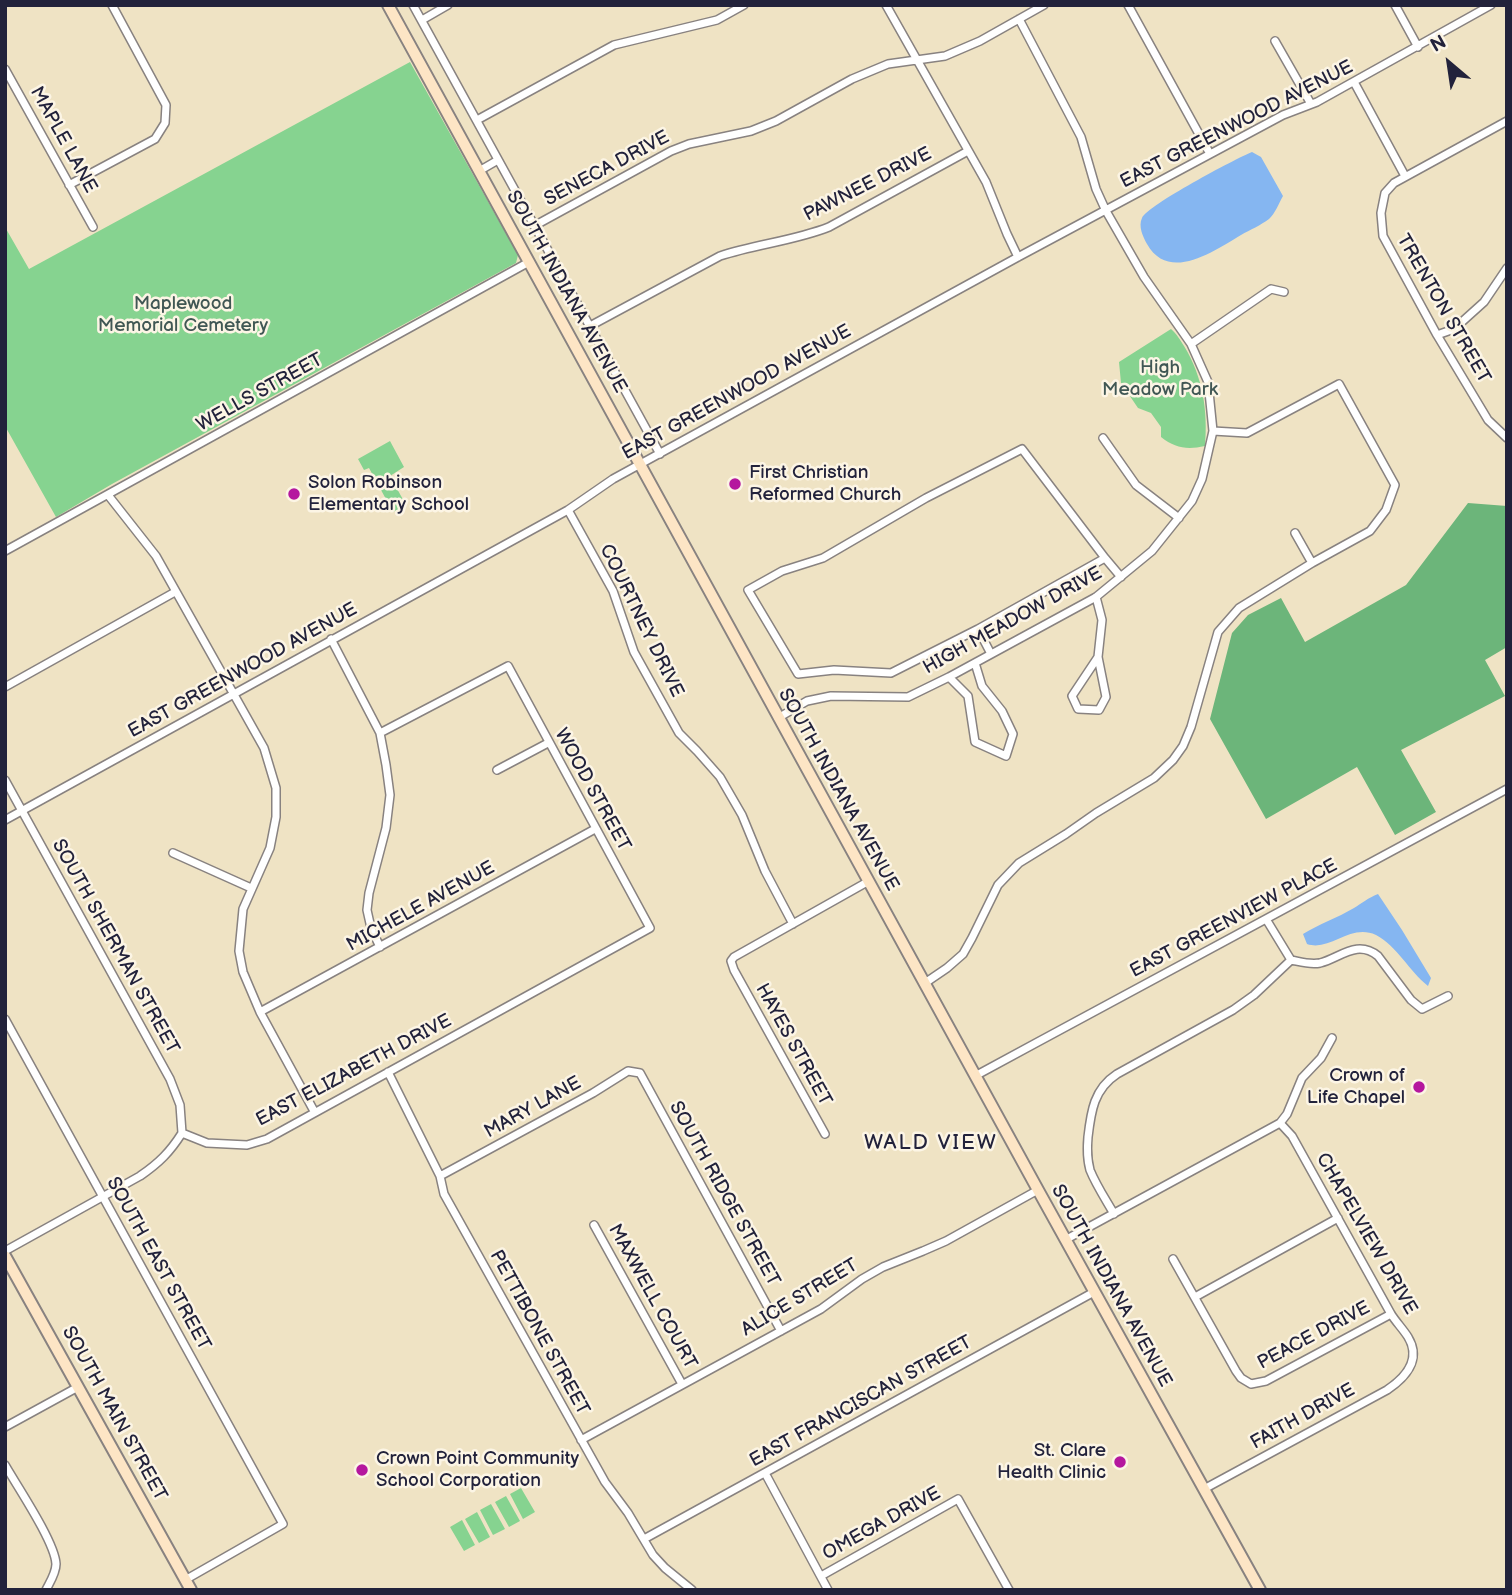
<!DOCTYPE html>
<style>
body{margin:0}
#map{position:relative;width:1512px;height:1595px;overflow:hidden;background:#efe3c4;font-family:"Balsamiq Sans",sans-serif}
canvas{display:block}
.frame{position:absolute;inset:0;border:7px solid #22223b;pointer-events:none}
.north{position:absolute;left:1414px;top:28px;width:70px;height:70px;-webkit-text-stroke:5px #fcf5e5;paint-order:stroke;rotate:331deg;font-size:19px;font-weight:700;line-height:28px;text-align:center;color:#22223b}
.north::after{content:'';display:block;margin:auto;width:24px;height:32px;background:#22223b;clip-path:polygon(50% 0,100% 100%,50% 72%,0 100%)}
</style>
<div id="map">
<canvas width="1512" height="1595"></canvas>
<div class="frame"></div>
<div class="north">N</div>
</div>
<script>
const c = document.querySelector('canvas').getContext('2d');
c.lineJoin = 'round';
function fill(path, color) {
  c.fillStyle = color;
  c.fill(path, 'evenodd');
}
function trace(path, color, width, dash) {
  c.strokeStyle = color;
  c.lineWidth = width;
  c.lineCap = dash ? 'butt' : 'round';
  c.setLineDash(dash || []);
  c.stroke(path);
}
function drawText(font, color, halo, rows, align = 'center') {
  c.font = font + ' "Balsamiq Sans",sans-serif';
  c.lineWidth = 5;
  c.setLineDash([]);
  c.textBaseline = 'middle';
  c.strokeStyle = halo;
  c.fillStyle = color;
  for (const [text, x, y, turn = 0] of rows) {
    c.save();
    c.translate(x, y);
    c.rotate((+turn || 0) * Math.PI / 180);
    c.textAlign = isNaN(turn) ? turn : align;
    if (halo) c.strokeText(text, 0, 0);
    c.fillText(text, 0, 0);
    c.restore();
  }
}
const green = new Path2D(`
 M410,62L518,255L516,263L112,484L56,517L5,426V227L29,269Z
 M1171,329C1177,334 1180,340 1184,346C1203,377 1208,411 1205,446C1187,450 1175,448 1161,437V427L1151,413L1138,408L1121,383L1119,362Z
 M390,441L404,467L390,476L406,505L393,512L369,468L364,470L358,459Z
 M521,1488L535,1512L523,1519L510,1494Z
 M506,1496L520,1521L509,1527L495,1502Z
 M491,1504L505,1529L493,1535L480,1510Z
 M477,1512L490,1537L479,1543L465,1519Z
 M462,1520L475,1545L464,1551L450,1527Z`);
const forest = new Path2D(`
 M1468,503L1507,506V647L1485,660L1505,696L1401,750L1436,812L1395,835L1357,767L1266,819L1210,719L1232,633L1248,615L1281,598L1305,642L1406,585Z`);
const water = new Path2D(`
 M1252,152L1261,157L1283,196C1279,203 1275,214 1269,219C1261,225 1250,230 1241,235C1214,251 1169,283 1147,244C1143,237 1138,226 1142,218C1148,205 1235,159 1252,152Z
 M1378,894L1402,930L1431,978L1428,986C1409,971 1397,946 1376,935C1350,923 1330,952 1307,944L1303,934C1319,924 1337,918 1354,908C1362,903 1368,898 1378,894Z`);
const street = new Path2D(`
 M413,5L660,454
 M886,5L986,182L1007,234L1018,257
 M1128,5L1210,154
 M1395,5L1418,47
 M422,20L448,5
 M1275,41L1311,104
 M5,69L93,227
 M1354,82L1405,176
 M477,120L614,45L717,20L744,5
 M1507,121L1394,183L1385,193L1381,213L1383,236L1437,335L1488,420L1507,438
 M479,171L498,160
 M69,185L155,139L165,123L166,105L112,5
 M534,226L671,151L689,144L751,131L776,121L852,79L888,64L945,56L980,41L1044,5
 M590,326L720,256C756,244 794,241 829,227L968,151
 M1437,335L1454,329L1484,302L1507,268
 M1191,344L1271,289L1284,292
 M1103,438L1136,485L1179,518
 M1022,449L1105,558L978,629L891,673L834,670L798,674L748,590L782,571L823,558L926,498Z
 M108,495L156,556L264,748L276,788V817L270,848L243,909L239,951L243,972L260,1012L314,1111
 M568,510L613,591L634,652L679,733L697,751L720,777L742,815L765,871L793,924
 M1295,533L1312,563
 M5,551L529,262
 M1105,558L1121,577
 M1096,597L1102,620L1098,657L1072,696L1078,709L1099,710L1106,697L1098,657
 M978,629L991,654
 M331,639L380,733L386,765L390,795L386,828L369,893L367,910L371,928L380,947
 M949,677L968,696L975,742L1006,756L1013,734L1002,711L982,686L975,663
 M5,687L175,592
 M778,718L807,701L831,696L908,697L949,677L1096,597L1152,551L1192,501L1202,479L1213,431L1208,382L1191,344L1144,277L1106,211L1096,189L1081,137L1019,19
 M497,770L548,743
 M5,780L170,1079L180,1105L182,1133
 M5,820L568,510L613,479L1018,257L1283,115L1317,102L1491,5
 M173,853L251,888
 M1291,960C1301,962 1310,965 1320,963C1340,958 1357,939 1378,956L1411,1000L1422,1009L1448,996
 M925,983L947,968L963,954L972,938L998,885L1019,863L1066,834L1096,813L1154,778L1173,760L1183,746L1191,727L1218,632L1239,608L1312,563L1370,531L1386,510L1395,485L1339,384L1247,433L1213,431
 M260,1012L595,829
 M5,1019L283,1524L185,1580
 M388,1072L440,1176L444,1194L605,1482L628,1513L653,1555L665,1568L692,1590
 M975,1076C1152,980 1330,886 1507,789
 M182,1133L207,1143L247,1145L267,1139L650,928L508,666L380,733
 M825,1134L734,970L731,961L734,957L869,881
 M440,1176L593,1093L628,1071L640,1073L781,1331
 M1114,1214C1106,1200 1096,1185 1090,1170C1087,1159 1087,1148 1088,1137C1091,1111 1094,1089 1117,1074L1233,1010L1254,995L1291,960L1266,919
 M594,1225L682,1384
 M1065,1240L1280,1123L1287,1114L1302,1078L1321,1058L1332,1038
 M5,1251L140,1176C159,1163 170,1152 182,1133
 M1173,1259L1236,1371L1241,1378L1251,1384L1266,1381L1391,1314
 M1195,1297L1338,1218
 M5,1427L78,1387
 M581,1440L821,1309L862,1279L883,1267L923,1251L946,1241L1038,1190
 M5,1465C17,1486 55,1542 56,1564C56,1573 50,1582 46,1590
 M765,1473L828,1590
 M1204,1489L1387,1390C1405,1378 1422,1360 1408,1337C1403,1329 1396,1322 1391,1314L1292,1136L1280,1123
 M644,1539L1094,1292
 M821,1576L958,1499L1009,1590`);
const secondary = new Path2D(`
 M388,5L1038,1190L1260,1590
 M5,1256L191,1590`);
const markers = [
 [735,484,7,"#b5179e"],
 [294,494,7,"#b5179e"],
 [1419,1087,7,"#b5179e"],
 [1120,1462,7,"#b5179e"],
 [362,1470,7,"#b5179e"]
];
const streetNames = [
 ["EAST GREENWOOD AVENUE",1237,125,-27],
 ["MAPLE LANE",63,140,61],
 ["SENECA DRIVE",607,169,-28],
 ["PAWNEE DRIVE",868,185,-27],
 ["SOUTH INDIANA AVENUE",566,292,61],
 ["TRENTON STREET",1443,309,60],
 ["WELLS STREET",260,393,-29],
 ["EAST GREENWOOD AVENUE",737,393,-29],
 ["COURTNEY DRIVE",641,621,64],
 ["HIGH MEADOW DRIVE",1013,621,-29],
 ["EAST GREENWOOD AVENUE",243,671,-29],
 ["WOOD STREET",592,790,61],
 ["SOUTH INDIANA AVENUE",838,790,61],
 ["MICHELE AVENUE",421,907,-29],
 ["EAST GREENVIEW PLACE",1234,919,-28],
 ["SOUTH SHERMAN STREET",115,947,61],
 ["HAYES STREET",793,1045,61],
 ["EAST ELIZABETH DRIVE",354,1071,-28],
 ["MARY LANE",533,1108,-29],
 ["SOUTH RIDGE STREET",724,1194,61],
 ["CHAPELVIEW DRIVE",1366,1234,60],
 ["SOUTH EAST STREET",158,1264,61],
 ["SOUTH INDIANA AVENUE",1111,1286,61],
 ["MAXWELL COURT",652,1297,61],
 ["ALICE STREET",800,1298,-31],
 ["PETTIBONE STREET",539,1333,61],
 ["PEACE DRIVE",1314,1336,-28],
 ["EAST FRANCISCAN STREET",861,1402,-29],
 ["SOUTH MAIN STREET",114,1414,61],
 ["FAITH DRIVE",1303,1417,-29],
 ["OMEGA DRIVE",882,1524,-29]
];
const parkNames = [
 ["Maplewood",183,304],
 ["Memorial Cemetery",183,326],
 ["High",1160,368],
 ["Meadow Park",1160,390]
];
const poiNames = [
 ["First Christian",749,473],
 ["Reformed Church",749,495],
 ["Solon Robinson",308,483],
 ["Elementary School",308,505],
 ["Crown of",1405,1076,"right"],
 ["Life Chapel",1405,1098,"right"],
 ["St. Clare",1106,1451,"right"],
 ["Health Clinic",1106,1473,"right"],
 ["Crown Point Community",376,1459],
 ["School Corporation",376,1481]
];
const neighbourhoodNames = [
 ["WALD VIEW",931,1144]
];
fill(green, '#86d390');
fill(forest, '#6cb57a');
fill(water, '#85b6f1');
trace(street, '#888280', 10);
trace(secondary, '#888280', 14);
trace(street, '#fff', 7);
trace(secondary, '#fde5c5', 10);
for (const [x, y, r, color] of markers) {
  const dot = new Path2D();
  dot.arc(x, y, r, 0, 2 * Math.PI);
  c.fillStyle = color;
  c.fill(dot);
  trace(dot, '#fcf5e5', 2.5);
}
drawText('19px', '#22223b', '#fcf5e5', streetNames);
drawText('19px', '#405754', '#fcf5e5', parkNames);
drawText('19px', '#22223b', '#fcf5e5', poiNames, 'left');
c.letterSpacing = '2px';
drawText('21px', '#22223b', '#fcf5e5', neighbourhoodNames);
c.letterSpacing = '0px';
</script>
